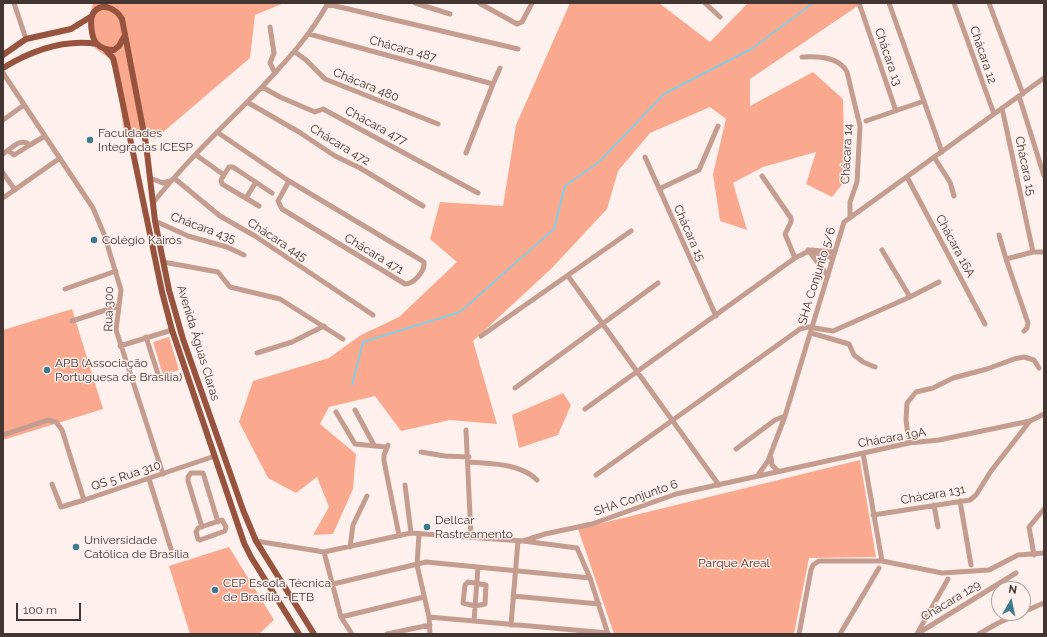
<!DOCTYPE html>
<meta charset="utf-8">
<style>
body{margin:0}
#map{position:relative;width:1047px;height:637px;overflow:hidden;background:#fef0ec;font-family:Raleway,sans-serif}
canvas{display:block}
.frame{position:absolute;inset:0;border:4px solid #433632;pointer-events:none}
.north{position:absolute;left:991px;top:581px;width:40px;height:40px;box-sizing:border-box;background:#fef0ec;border:1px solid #b3a6a2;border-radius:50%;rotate:9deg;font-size:11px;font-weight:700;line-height:16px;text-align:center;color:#433632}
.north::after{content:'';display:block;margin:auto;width:14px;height:18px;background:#3b7a8f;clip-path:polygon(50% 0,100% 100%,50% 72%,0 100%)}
.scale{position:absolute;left:16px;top:603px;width:65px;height:18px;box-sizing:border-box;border:2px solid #433632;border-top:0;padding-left:5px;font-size:12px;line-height:14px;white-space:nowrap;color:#433632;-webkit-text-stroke:3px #fef0ec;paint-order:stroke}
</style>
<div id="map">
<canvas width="1047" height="637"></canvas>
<div class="frame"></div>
<div class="north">N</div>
<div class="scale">100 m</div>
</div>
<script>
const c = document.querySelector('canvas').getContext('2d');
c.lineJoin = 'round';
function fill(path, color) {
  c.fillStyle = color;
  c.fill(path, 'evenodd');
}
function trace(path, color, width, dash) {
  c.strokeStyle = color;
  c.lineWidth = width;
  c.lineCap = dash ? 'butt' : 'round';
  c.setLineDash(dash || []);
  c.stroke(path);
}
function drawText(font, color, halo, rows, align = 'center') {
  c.font = font + ' Raleway,sans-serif';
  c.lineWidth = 3;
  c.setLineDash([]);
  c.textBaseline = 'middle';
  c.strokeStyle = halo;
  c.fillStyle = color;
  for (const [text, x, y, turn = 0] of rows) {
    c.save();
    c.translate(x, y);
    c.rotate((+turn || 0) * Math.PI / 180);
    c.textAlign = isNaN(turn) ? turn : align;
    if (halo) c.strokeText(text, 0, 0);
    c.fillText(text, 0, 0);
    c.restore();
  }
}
const green = new Path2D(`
 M93,3H284L255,15L250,58L155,139L124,132L114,62L95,48L89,20Z
 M570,3H659L710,42L748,3H862L750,79V106L813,72L843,99L845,181L832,197L806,184L816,152L763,167L733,183L747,230L720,221L713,174L726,119L710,107L650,133L618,171L607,209L552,268L473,341L497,424L450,420L401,431L375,396L329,407L320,424L356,454L353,489L333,534L313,535L329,507L317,477L296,493L268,478L239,422L253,381L329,358L361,335L399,317L457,262L430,239L440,202L503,206L516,125Z
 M72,309L103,409L3,440V330Z
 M169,337L179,370L163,375L153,342Z
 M563,393L571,405L558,435L519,448L512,415Z
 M860,460L876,557L809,558L794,634H614L578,529Z
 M229,547L274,620L259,634H190L169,566Z`);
const stream = new Path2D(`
 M352,385L363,342L460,312L554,229L565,186L599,162L664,94L753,48L813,3`);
const minor = new Path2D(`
 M14,3L26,39
 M415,3L450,14
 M479,3L517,24L522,22L532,3
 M705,3L720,17
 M859,3L896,111
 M889,3L942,152
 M954,3L994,114
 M989,3L1023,94
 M327,4L518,49
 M270,27L274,53L270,63L275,73
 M309,34L493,84L466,153
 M295,52L306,60L325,79L438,124
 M802,57C817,56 839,56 847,72L860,126L857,182L850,202V217
 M3,73L93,208L104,234L121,290L116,330L163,474
 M493,84L500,68
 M262,87L280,97L315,112L323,109L478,193
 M1019,96L1044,176
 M247,102L299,132L335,156L360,168L423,206
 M1002,108L1033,252H1044
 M3,120L24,105
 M866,121L924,101
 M217,132L289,181L416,257L424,262C425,271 414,284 405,284L282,209L278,201L289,181
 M8,150L14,155L30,145
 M3,154C12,148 21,137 30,145L45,136
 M196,155L224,175L229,167H233L272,193
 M645,157L716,316
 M934,157L950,182L954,196
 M3,173L15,190
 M224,175L221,180L222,184L259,206
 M762,176L791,218V222L785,234L795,258
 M907,177L985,324
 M150,178L163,183L170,181
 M174,178L220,216L255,236L373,315
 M659,189L699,170L718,126
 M3,198L60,158
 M246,198L256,182
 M153,203C186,161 225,125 262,87C287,60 310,36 328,3
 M155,221L188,236L227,247L244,255
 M999,235L1006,259L1033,252
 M808,250L828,276
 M882,250L910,297
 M813,252L833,258
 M1006,259L1028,323L1027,328L1024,331
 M163,262L218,272L230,287L280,299L343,339
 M568,276L719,485
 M65,289L116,271
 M72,321L118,306
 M811,333L849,344L854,355L863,362L875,367
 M481,336L631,231
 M146,337L158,374
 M120,346L172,330
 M257,353L292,342L324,326
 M515,388L658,283
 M585,409L795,258L811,250L835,252
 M355,410L374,445
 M336,412L355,444L386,447
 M466,430L471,537
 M3,435L48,420L56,422L62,430L84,500L215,456
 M909,443L906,420L907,403L916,392L933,388L953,378L987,369L1014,359L1024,357L1034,360L1039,368
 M388,445L384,455V461L399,535
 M736,449L775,420L785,416
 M421,452L445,456L469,457
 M863,453L882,561
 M771,457L772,465L778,471
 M469,462C491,464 520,463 537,480
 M596,475L800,329L808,327L833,331L910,297L939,282
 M758,475L768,461L785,416L844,222L1044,78
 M149,479L171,549
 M52,484L61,507L84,500
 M405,485L411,533
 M960,501L971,565
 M934,505L938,527
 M873,515L970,500L976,495L991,471L1030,421
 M222,520L226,527L225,531L200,540L198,539L196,532L198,528Z
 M202,527L188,481V477L191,473H203L218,522
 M419,534L417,565L429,617
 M256,541L324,552L411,533L523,541L577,548L590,578L608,634
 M523,541L545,534L592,524L676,494L909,443L939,440L1030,421L1044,414
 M350,547L353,525L367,496
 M324,552L341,617L352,634
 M1034,555L1029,527L1044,509
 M468,582L486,585L485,604L475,606L463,603L465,585Z
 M333,584L426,562L590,578
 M513,596L599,604
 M1023,612L1044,603
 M341,617L424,597
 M474,621L478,567
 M511,625L518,541
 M918,632L948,579
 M387,634L430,625
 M430,634L429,617L608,633
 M799,634L811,570L813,565L819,561H882L942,573L989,570L1018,555L1044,553
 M840,634L879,568
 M917,634L1016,573
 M979,634L998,623L1022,613`);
const major = new Path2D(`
 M124,37L119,46L114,50C108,50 102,49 97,44C91,38 89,18 94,12C103,1 117,10 122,19L146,144L155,221L169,290L183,339L243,510L256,541L314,634
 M105,49L113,58L115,66L162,292L172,330L244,543L251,557L299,634
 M3,55L26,39L71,29L92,16
 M3,68C31,51 64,39 97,44`);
const markers = [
 [90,140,4,"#3b7a8f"],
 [94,240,4,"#3b7a8f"],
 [47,370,4,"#3b7a8f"],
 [427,527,4,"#3b7a8f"],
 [76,547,4,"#3b7a8f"],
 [215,590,4,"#3b7a8f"]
];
const streetNames = [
 ["Chácara 487",403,49,15],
 ["Chácara 12",983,55,71],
 ["Chácara 13",888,57,71],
 ["Chácara 480",366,85,22],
 ["Chácara 477",376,126,28],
 ["Chácara 472",340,145,31],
 ["Chácara 14",847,154,-87],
 ["Chácara 15",1025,166,78],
 ["Chácara 435",203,228,20],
 ["Chácara 15",689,233,66],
 ["Chácara 445",277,240,33],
 ["Chácara 16A",955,246,62],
 ["Chácara 471",374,254,31],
 ["SHA Conjunto 5/6",817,276,-73],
 ["Rua 300",109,309,-89],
 ["Avenida Águas Claras",198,343,73],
 ["Chácara 19A",892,438,-10],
 ["QS 5 Rua 310",126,476,-18],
 ["Chácara 131",933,495,-10],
 ["SHA Conjunto 6",636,498,-19],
 ["Chácara 129",951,601,-31]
];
const poiNames = [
 ["Faculdades",98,133],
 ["Integradas ICESP",98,147],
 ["Colégio Kairós",102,240],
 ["APB (Associação",55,363],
 ["Portuguesa de Brasília)",55,377],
 ["Dellcar",435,520],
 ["Rastreamento",435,534],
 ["Universidade",84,540],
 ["Católica de Brasília",84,554],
 ["CEP Escola Técnica",223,583],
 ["de Brasília - ETB",223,597]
];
const parkNames = [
 ["Parque Areal",734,563]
];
fill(green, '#faa98f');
trace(stream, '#66d6fa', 1.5);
trace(minor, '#c59d90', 5);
trace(major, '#97533d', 6);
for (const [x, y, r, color] of markers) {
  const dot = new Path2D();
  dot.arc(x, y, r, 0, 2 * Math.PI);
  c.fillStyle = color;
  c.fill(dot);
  trace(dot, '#fef0ec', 1.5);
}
drawText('12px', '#433632', '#fef0ec', streetNames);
drawText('12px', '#433632', '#fef0ec', poiNames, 'left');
drawText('12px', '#5b2412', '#fef0ec', parkNames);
</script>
